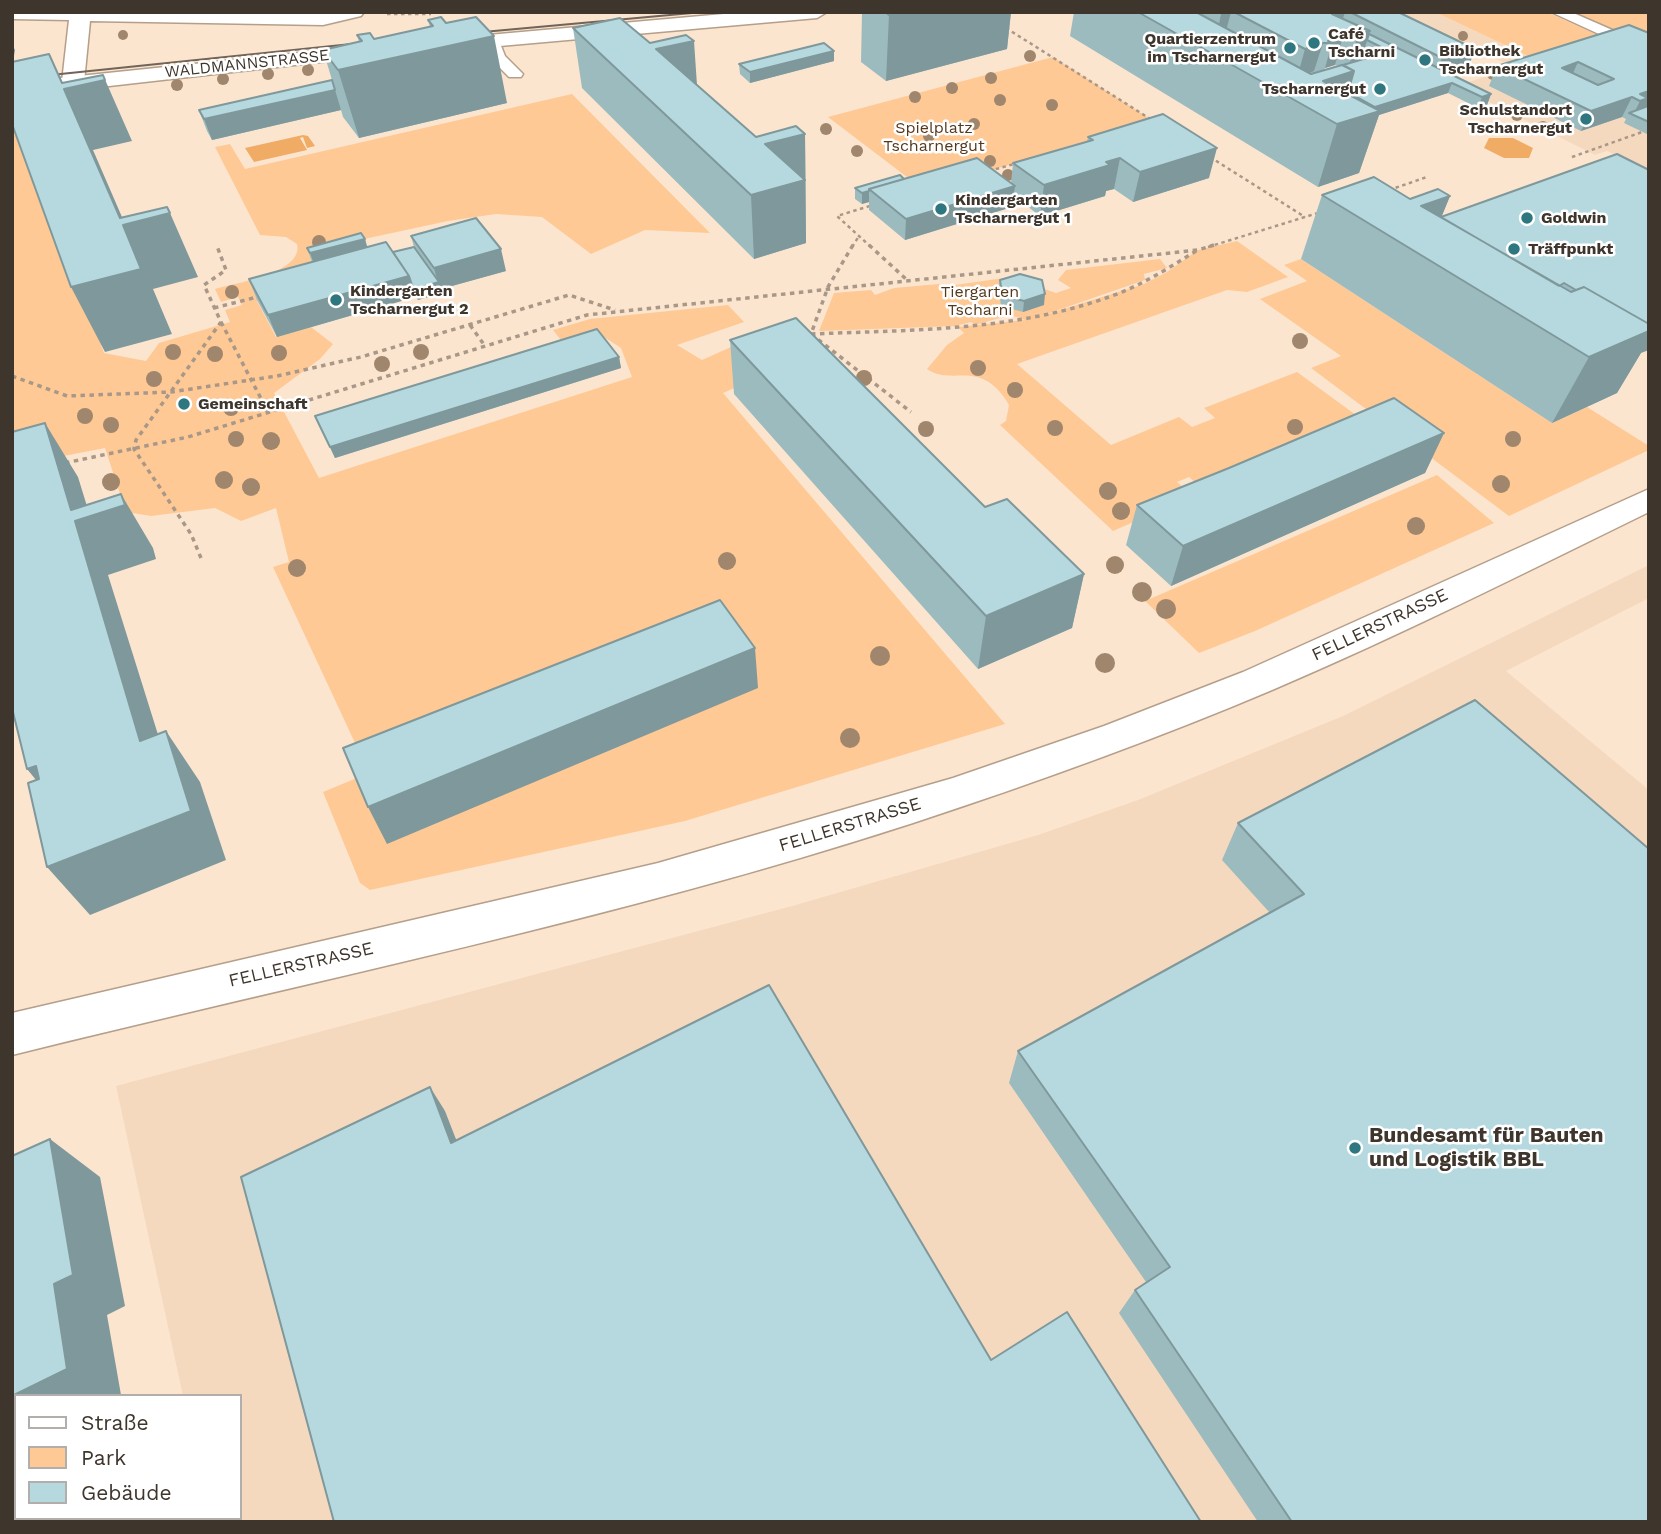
<!DOCTYPE html>
<meta charset="utf-8">
<style>
body{margin:0}
#map{position:relative;width:1661px;height:1534px;overflow:hidden;background:#fce5cf;font-family:"Work Sans",sans-serif}
canvas{display:block}
.frame{position:absolute;inset:0;border:14px solid #3e352c;pointer-events:none}
.legend{position:absolute;left:14px;top:1394px;width:228px;height:126px;box-sizing:border-box;background:#fff;border:2px solid #b2aeab;margin:0;padding:9px 12px;list-style:none;font-size:21px;color:#3e352c}
.legend li{display:flex;align-items:center;gap:14px;height:35px}
.legend b{width:35px;border:2px solid #b2aeab}
</style>
<div id="map">
<canvas width="1661" height="1534"></canvas>
<div class="frame"></div>
<ul class="legend">
<li><b style="height:9px;background:#fff"></b>Straße</li>
<li><b style="height:19px;background:#fec995"></b>Park</li>
<li><b style="height:19px;background:#b5d9de"></b>Gebäude</li>
</ul>
</div>
<script>
const c = document.querySelector('canvas').getContext('2d');
c.lineJoin = 'round';
function fill(path, color) {
  c.fillStyle = color;
  c.fill(path, 'evenodd');
}
function trace(path, color, width, dash) {
  c.strokeStyle = color;
  c.lineWidth = width;
  c.lineCap = dash ? 'butt' : 'round';
  c.setLineDash(dash || []);
  c.stroke(path);
}
function drawText(font, color, halo, rows, align = 'center') {
  c.font = font + ' "Work Sans",sans-serif';
  c.lineWidth = 5;
  c.setLineDash([]);
  c.textBaseline = 'middle';
  c.strokeStyle = halo;
  c.fillStyle = color;
  for (const [text, x, y, turn = 0] of rows) {
    c.save();
    c.translate(x, y);
    c.rotate((+turn || 0) * Math.PI / 180);
    c.textAlign = isNaN(turn) ? turn : align;
    if (halo) c.strokeText(text, 0, 0);
    c.fillText(text, 0, 0);
    c.restore();
  }
}
const built = new Path2D(`
 M1397,12H1435L1539,61L1606,38L1546,12H1649V172L1607,151L1595,155L1457,86L1513,67Z
 M1649,565V598L1506,671L1649,790V1522H210L209,1518H240V1396H183L116,1086L792,906L1038,835L1138,800L1343,716Z`);
const green = new Path2D(`
 M1435,12H1546L1607,39L1539,61Z
 M1569,12H1649V47Z
 M1053,57L1155,122L924,190L828,117Z
 M572,94L710,233L645,230L591,254L542,217L496,214L448,221L336,245L311,259L314,264L257,301L276,337L311,327L333,344L320,359L274,393L319,478L632,377L621,348L604,337L568,349L553,330L590,319L728,305L744,322L677,345L702,360L760,334L750,381L723,393L1005,724L685,821L370,890L360,883L323,792L369,773L273,567L289,562L276,508L241,521L215,508L151,516L126,512L105,448L12,466V100L104,353L146,361L159,343L230,322L225,310L242,305L238,297L221,302L215,289C235,283 304,273 297,244L286,237L260,235L215,147L230,144L245,169Z
 M1237,241L1288,277L1247,292L1227,290L1017,364L1111,445L1179,417L1192,427L1215,418L1204,408L1297,372L1367,423L1205,491L1189,477L1177,482L1193,496L1113,531L1000,425L1006,421L1009,405C981,357 952,387 927,369L947,345L964,333L958,327L1025,320L1010,315L975,325L971,322L955,326L819,331L834,293L871,290L875,295L894,288L939,284L941,287L1018,276V280L1056,293L1071,288L1058,280L1066,270L1160,259L1167,268L1144,274L1145,280L1038,317L1144,284L1167,272L1198,250Z
 M1301,259L1552,423L1587,407L1649,446V450L1509,516L1311,368L1341,356L1260,299L1307,281L1284,265Z
 M1437,475L1494,523L1255,631L1199,653L1145,601Z`);
const water = new Path2D(`
 M303,135L308,136L315,146L307,148L303,137L300,138L307,150L254,162L245,148Z
 M1489,138H1513L1533,148L1529,158H1504L1484,148Z`);
const pathFar1 = new Path2D(`
 M387,14H431
 M1006,28L1152,120
 M1210,157L1305,217
 M1572,157L1642,132
 M989,171L1018,163
 M1389,190L1427,177
 M852,247L859,236
 M871,247L837,216L873,205
 M1208,247L1321,212`);
const path = new Path2D(`
 M853,245L828,287L811,334L911,412
 M869,245L906,279
 M214,308L261,296
 M221,322L268,412
 M470,325L485,346
 M811,334C910,330 1012,331 1106,298C1139,287 1167,269 1196,251
 M12,376L67,396L171,392L277,376L361,357L569,295L615,310
 M65,463L188,437L587,315L1198,250L1214,245
 M201,558L191,534L134,449L136,440L221,322L204,285L226,270L217,246`);
const service = new Path2D(`
 M1551,12H1571L1649,46V57Z
 M493,36L498,38L505,56L523,74L521,77H509L490,58L485,41Z`);
const minor = new Path2D(`
 M12,12L323,13L364,12L361,16L323,25L90,21L84,82L73,89L62,82L69,20L12,19Z`);
const tertiary = new Path2D(`
 M746,12H827L817,18L443,51L433,45L443,39Z
 M376,45L386,51L383,55L12,97V83Z
 M1649,489V512C1524,573 1399,636 1272,690C1154,740 1034,783 913,823C618,919 313,980 12,1055V1013L658,863L953,778L1104,726L1243,672Z`);
const tram = new Path2D(`
 M472,33L703,12
 M12,79L371,42`);
const trees = [
 [123,35,5],
 [1463,36,5],
 [1030,56,6],
 [308,70,6],
 [268,74,6],
 [1493,74,6],
 [991,78,6],
 [223,79,6],
 [177,85,6],
 [952,88,6],
 [915,97,6],
 [1000,100,6],
 [1052,105,6],
 [1517,115,6],
 [974,124,6],
 [1543,127,6],
 [826,129,6],
 [929,136,6],
 [857,151,6],
 [990,161,6],
 [1008,175,6],
 [319,242,7],
 [232,292,7],
 [1300,341,8],
 [173,352,8],
 [421,352,8],
 [279,353,8],
 [215,354,8],
 [382,364,8],
 [978,368,8],
 [864,378,8],
 [154,379,8],
 [1015,390,8],
 [231,408,8],
 [85,416,8],
 [111,425,8],
 [1295,427,8],
 [1055,428,8],
 [926,429,8],
 [236,439,8],
 [1513,439,8],
 [271,441,9],
 [224,480,9],
 [111,482,9],
 [1501,484,9],
 [251,487,9],
 [1108,491,9],
 [1121,511,9],
 [1416,526,9],
 [727,561,9],
 [1115,565,9],
 [297,568,9],
 [1142,592,10],
 [1166,609,10],
 [880,656,10],
 [1105,663,10],
 [850,738,10]
];
const wall = new Path2D(`
 M862,12H1011L1007,49L886,81L861,62Z
 M1074,12H1398L1475,49L1468,68L1449,74L1491,94L1487,105L1478,108L1448,93L1379,115L1359,173L1318,187L1070,36ZM1364,50L1367,51L1365,52L1363,59L1350,63V62L1361,60ZM1335,65L1340,66L1324,70L1325,68Z
 M428,20L507,103L359,138L343,117L341,110L212,140L207,131L199,110L332,80L323,50L359,42L357,35L374,39L430,27Z
 M573,28L697,85L756,137L805,134L806,243L754,259L582,88Z
 M1649,33V135L1624,123L1626,119L1622,117L1581,131L1489,86L1497,66Z
 M834,51V61L750,83L740,74L739,64Z
 M1088,137L1209,178L1133,202L1114,189L1106,191L1105,196L1040,216L1014,196L1012,207L905,240L869,210V202L862,204L855,199V188L904,179L1011,183L1013,163L1087,142Z
 M1617,154L1641,353L1617,393L1552,423L1301,259L1322,195L1410,199L1450,196L1441,217Z
 M411,236L506,271L441,289L442,293L418,300L415,296V297L277,337L257,300L249,279L312,262L307,248L365,239L367,247L393,252L414,247Z
 M1000,280L1044,305L1023,312L1001,306L999,291Z
 M730,340L985,507L1084,574L1072,628L978,669L734,394Z
 M619,357L621,368L335,458L315,416Z
 M1444,433L1425,473L1171,586L1126,545L1137,505Z
 M1475,700L1649,1522H1258L1119,1313L1135,1290L1146,1282L1009,1083L1018,1051L1270,913L1222,860L1238,823Z`);
const shadedWall = new Path2D(`
 M899,12H1011L1007,49L886,81L889,15Z
 M1231,12L1226,31L1217,34L1221,14Z
 M1339,12H1345L1337,38L1343,36L1335,65L1325,68L1332,43H1327L1332,14Z
 M1370,31L1361,60L1350,62L1357,38L1350,35Z
 M494,36L507,103L359,138L338,70Z
 M694,41L698,100L656,49Z
 M1323,43L1314,71L1297,78L1305,49Z
 M12,44L15,50L14,56H12Z
 M1475,49L1468,68L1434,78L1442,58Z
 M834,51V61L750,83V72Z
 M49,54L65,89L103,75L132,141L93,150L125,224L170,213L198,277L153,289L172,334L105,352L71,287Z
 M1578,62L1569,82L1562,68Z
 M1354,71L1337,124L1373,113L1375,107L1452,83L1448,93L1379,115L1359,173L1318,187L1337,124L1323,81Z
 M335,90L341,110L212,140L204,119Z
 M1649,91V108L1633,115L1640,101V94Z
 M1491,94L1487,105L1478,108L1482,97Z
 M1632,97L1622,117L1581,131L1591,111Z
 M805,134L806,243L754,259L751,195L765,144Z
 M1217,148L1209,178L1133,202L1140,172Z
 M1120,158L1114,189L1106,191L1105,196L1040,216L1044,185Z
 M1015,186L1012,207L905,240L906,219Z
 M869,191V202L862,204V193Z
 M1450,196L1425,258L1421,206Z
 M365,239L368,250L314,264L310,253Z
 M501,249L506,271L441,289L442,293L418,300L415,289L438,283L434,268Z
 M409,276L415,297L277,337L268,315Z
 M1045,294L1044,305L1023,312L1024,301Z
 M1649,331V350L1641,353L1617,393L1552,423L1589,357Z
 M619,357L621,368L335,458L330,447Z
 M45,423L78,477L90,516L121,494L153,548L156,559L108,575L176,792L140,741Z
 M1444,433L1425,473L1171,586L1183,546Z
 M1084,574L1072,628L978,669L986,616Z
 M755,648L758,688L387,844L368,807Z
 M166,731L200,782L226,860L90,915L47,867Z
 M36,766L69,820L27,769Z
 M430,1087L445,1111L466,1165L451,1143Z
 M50,1139L100,1177L125,1306L107,1315L121,1395L119,1396H16V1448L12,1450V1396L54,1284Z`);
const building = new Path2D(`
 M885,12H899L889,15Z
 M1138,12H1196L1311,74L1342,65L1354,71L1323,81L1380,111L1337,124Z
 M1234,12H1339L1332,14L1370,31L1350,35L1357,38L1343,36L1328,41L1332,43H1323L1305,49Z
 M1350,12H1398L1475,49L1442,58Z
 M441,17L446,23L476,17L494,36L338,70L323,50L362,41L357,35L370,33L374,39L433,26L428,20Z
 M620,18L650,43L686,35L694,41L656,49L756,137L796,126L805,134L765,144L805,180L751,195L573,28Z
 M1629,25L1649,33V91L1640,94L1648,98L1640,101L1632,97L1591,111L1497,66ZM1578,62L1614,79L1598,85L1562,68Z
 M1369,34L1491,94L1482,97L1452,83L1375,107L1348,92L1354,71L1343,65L1374,56L1365,52L1381,47L1367,40Z
 M824,43L834,51L750,72L739,64Z
 M49,54L62,83L103,75L105,80L64,89L120,218L167,207L170,213L123,225L141,269L71,287L12,124V62Z
 M332,80L335,90L204,119L199,110Z
 M1648,106L1649,122L1629,113Z
 M1163,114L1217,148L1140,172L1120,158L1106,162L1110,165L1044,185L1013,163L1093,140L1088,137Z
 M1617,154L1649,170V324L1584,287L1576,290L1564,283L1559,286L1441,217Z
 M977,158L1015,186L906,219L869,189Z
 M900,175L904,179L869,189V191L862,193L855,188Z
 M1374,177L1410,199L1438,189L1450,196L1421,206L1571,292L1584,287L1649,324V331L1589,357L1322,195Z
 M476,218L501,249L434,268L411,236Z
 M361,233L365,239L310,253L307,248Z
 M386,242L409,276L268,315L249,279Z
 M414,247L439,282L415,289L412,285L409,276L393,252Z
 M1020,274L1042,280L1045,294L1024,301L1002,295L1000,280Z
 M796,318L985,507L1007,499L1084,574L986,616L730,340Z
 M597,329L619,357L330,447L315,416Z
 M1394,398L1444,433L1183,546L1137,505L1229,468Z
 M45,423L71,510L121,494L125,505L75,521L140,741L166,731L191,811L47,867L28,783L39,779L36,766L27,769L12,708V432Z
 M720,600L755,648L368,807L343,748Z
 M1475,700L1649,849V1522H1292L1135,1290L1170,1267L1018,1051L1304,894L1238,823Z
 M769,985L991,1360L1067,1312L1201,1522H334L241,1177L430,1087L451,1143Z
 M50,1139L73,1275L54,1284L67,1369L12,1396V1156Z`);
const markers = [
 [1314,43,7,"#2f7780"],
 [1290,48,7,"#2f7780"],
 [1425,60,7,"#2f7780"],
 [1380,89,7,"#2f7780"],
 [1586,119,7,"#2f7780"],
 [941,209,7,"#2f7780"],
 [1527,218,7,"#2f7780"],
 [1514,249,7,"#2f7780"],
 [336,300,7,"#2f7780"],
 [184,404,7,"#2f7780"],
 [1355,1148,7,"#2f7780"]
];
const farPoinames = [
 ["Café",1328,34],
 ["Tscharni",1328,52],
 ["Quartierzentrum",1276,39,"right"],
 ["im Tscharnergut",1276,57,"right"],
 ["Bibliothek",1439,51],
 ["Tscharnergut",1439,69],
 ["Tscharnergut",1366,89,"right"],
 ["Schulstandort",1572,110,"right"],
 ["Tscharnergut",1572,128,"right"],
 ["Kindergarten",955,200],
 ["Tscharnergut 1",955,218],
 ["Goldwin",1541,218],
 ["Träffpunkt",1528,249],
 ["Kindergarten",350,291],
 ["Tscharnergut 2",350,309],
 ["Gemeinschaft",198,404]
];
const farStreetnames = [
 ["WALDMANNSTRASSE",247,64,-6]
];
const farParknames = [
 ["Spielplatz",934,128],
 ["Tscharnergut",934,146],
 ["Tiergarten",980,292],
 ["Tscharni",980,310]
];
const streetNames = [
 ["FELLERSTRASSE",1380,625,-25],
 ["FELLERSTRASSE",850,825,-17],
 ["FELLERSTRASSE",301,965,-13]
];
const nearPoinames = [
 ["Bundesamt für Bauten",1369,1136],
 ["und Logistik BBL",1369,1160]
];
fill(built, '#f5d9be');
fill(green, '#fec995');
fill(water, '#f0ab65');
trace(service, '#b59f8a', 3);
trace(minor, '#b59f8a', 3);
trace(tertiary, '#b59f8a', 3);
trace(pathFar1, '#a99888', 2.5, [3.5, 3.5]);
trace(path, '#a99888', 3.5, [4.5, 4.5]);
fill(service, '#fff');
fill(minor, '#fff');
fill(tertiary, '#fff');
trace(tram, '#716458', 2);
c.fillStyle = '#a0866c';
for (const [x, y, r] of trees) {
  c.beginPath();
  c.arc(x, y, r, 0, 2 * Math.PI);
  c.fill();
}
fill(wall, '#9cbbbf');
fill(shadedWall, '#7f989b');
fill(building, '#b5d9de');
trace(building, '#7f989b', 2);
for (const [x, y, r, color] of markers) {
  const dot = new Path2D();
  dot.arc(x, y, r, 0, 2 * Math.PI);
  c.fillStyle = color;
  c.fill(dot);
  trace(dot, '#fff', 2.5);
}
drawText('bold 16px', '#3e352c', '#fff', farPoinames, 'left');
drawText('16px', '#3e352c', '#fff', farStreetnames);
drawText('16px', '#55381b', '#fff', farParknames);
drawText('18px', '#3e352c', '#fff', streetNames);
drawText('bold 21px', '#3e352c', '#fff', nearPoinames, 'left');
</script>
